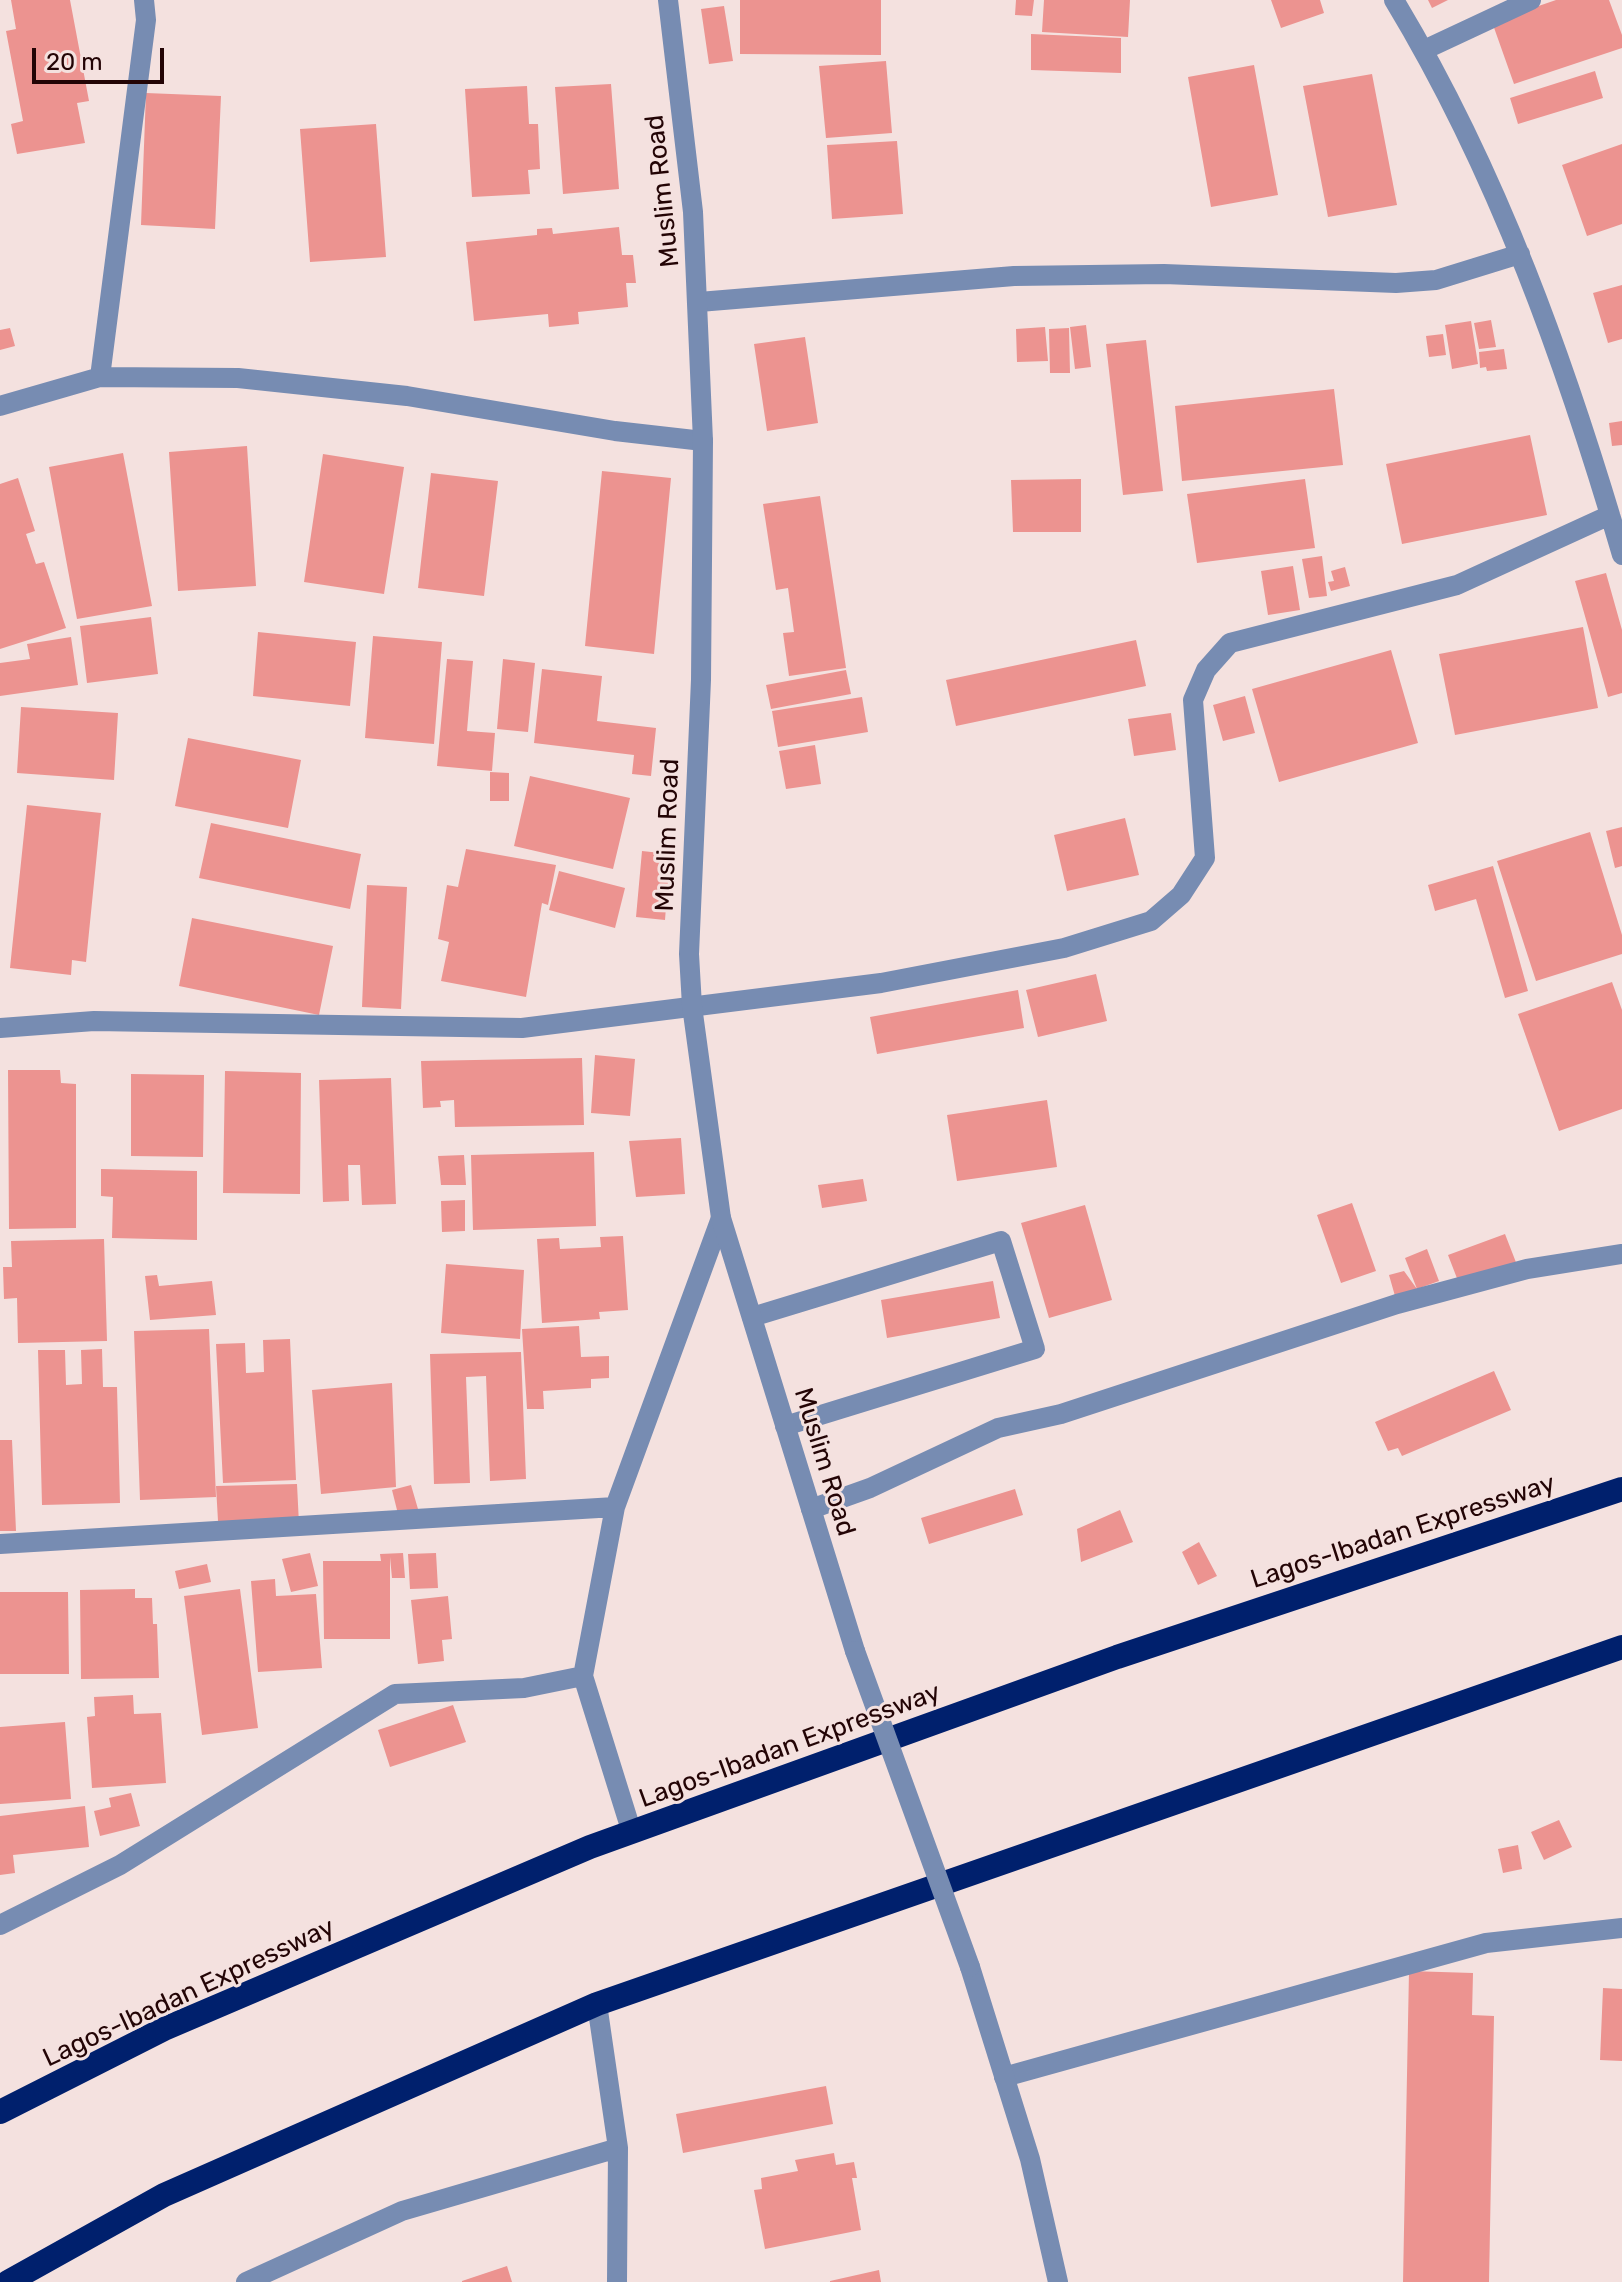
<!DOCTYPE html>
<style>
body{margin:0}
#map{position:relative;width:1622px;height:2282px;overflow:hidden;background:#f4e1df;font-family:Rubik,sans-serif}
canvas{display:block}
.scale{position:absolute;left:32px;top:48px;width:132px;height:36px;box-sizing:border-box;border:4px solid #230405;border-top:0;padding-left:10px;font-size:24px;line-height:28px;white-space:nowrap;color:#230405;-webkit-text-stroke:6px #f4e1df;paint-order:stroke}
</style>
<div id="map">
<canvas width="1622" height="2282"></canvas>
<div class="scale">20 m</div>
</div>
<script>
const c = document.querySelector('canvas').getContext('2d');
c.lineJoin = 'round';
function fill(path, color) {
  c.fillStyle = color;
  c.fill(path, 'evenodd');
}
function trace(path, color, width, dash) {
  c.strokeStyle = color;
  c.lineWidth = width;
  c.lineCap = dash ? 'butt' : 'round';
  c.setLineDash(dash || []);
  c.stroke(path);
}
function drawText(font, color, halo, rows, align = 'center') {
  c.font = font + ' Rubik,sans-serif';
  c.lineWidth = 6;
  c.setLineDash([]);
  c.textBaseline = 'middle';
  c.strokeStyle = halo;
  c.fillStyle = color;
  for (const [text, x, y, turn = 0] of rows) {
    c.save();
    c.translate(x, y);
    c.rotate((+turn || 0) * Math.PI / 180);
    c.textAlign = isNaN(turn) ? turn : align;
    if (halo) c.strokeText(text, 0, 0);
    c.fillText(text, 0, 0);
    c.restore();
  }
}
const building = new Path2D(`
 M11,0H70L89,101L77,103L85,143L17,154L11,124L23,121L6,31L16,29Z
 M740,0H881V55L740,54Z
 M1016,0H1034L1032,16L1015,15Z
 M1044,0H1130L1128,37L1042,32Z
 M1271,0H1320L1324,13L1281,28Z
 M1428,0H1448L1432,8Z
 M1556,0H1609L1622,35V48L1514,84L1492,22Z
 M724,6L733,61L709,64L701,9Z
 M1031,34L1121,38V73L1031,70Z
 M886,61L892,133L826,138L819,66Z
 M1254,65L1278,195L1211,207L1188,77Z
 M1595,71L1603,98L1518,124L1510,98Z
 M1372,74L1397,205L1328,217L1303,86Z
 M611,84L619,189L563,194L555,87Z
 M527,86L529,124H538L540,169L528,170L530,194L472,197L465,89Z
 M146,93L221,96L215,229L141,225Z
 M376,124L386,257L310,262L300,129Z
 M897,141L903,214L832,219L827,145Z
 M1622,144V224L1587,236L1562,165Z
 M619,227L622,255H633L636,283H626L628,307L578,312L579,324L549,327L548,314L474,321L466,242L537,235V229L552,228L553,234Z
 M1622,285V339L1608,343L1593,293Z
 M1491,320L1496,347L1479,349L1474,323Z
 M1471,321L1478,364L1452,369L1445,325Z
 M1086,325L1091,367L1075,369L1070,327Z
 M1045,327L1048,361L1017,362L1016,329Z
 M10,328L15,346L0,350V330Z
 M1069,328L1070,373H1050L1049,329Z
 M1443,334L1446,355L1429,357L1426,336Z
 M805,337L818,423L767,431L754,344Z
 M1146,340L1163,491L1123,495L1106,344Z
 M1504,349L1507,369L1487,371L1486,367L1480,368L1479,352Z
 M1334,389L1343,465L1182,481L1175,406Z
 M1622,421V445L1612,446L1609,423Z
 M1530,435L1547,515L1402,544L1386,464Z
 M247,446L256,586L178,591L169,452Z
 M123,453L152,606L77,619L49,467Z
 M323,454L404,467L384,594L304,582Z
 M602,471L671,478L654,654L585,646Z
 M431,473L498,481L484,596L418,588Z
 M18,478L35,531L26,534L36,564L44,562L66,628L0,649V484Z
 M1081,479V532H1013L1011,480Z
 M1305,479L1315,548L1197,563L1187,494Z
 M820,496L846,668L789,676L783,633L794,632L788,588L776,590L763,504Z
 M1322,556L1327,596L1309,598L1302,559Z
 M1293,566L1300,610L1268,615L1261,571Z
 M1345,567L1350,586L1331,591L1328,582L1334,581L1331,571Z
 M1606,573L1622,630V693L1608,697L1575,581Z
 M151,617L158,674L87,683L80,626Z
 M1583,627L1598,708L1455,735L1439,654Z
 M258,632L356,642L350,706L253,696Z
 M373,636L442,642L434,744L365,738Z
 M71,637L78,685L0,696V663L30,659L27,644Z
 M1136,640L1146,686L956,726L946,680Z
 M1391,650L1418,743L1279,782L1252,689Z
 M447,659L473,661L467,731L495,733L492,771L437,766Z
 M503,659L535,663L528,732L497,729Z
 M542,669L602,676L597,721L656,728L651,776L632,774L634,755L534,743Z
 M846,670L851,694L771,709L766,685Z
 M1245,696L1255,733L1223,741L1213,705Z
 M862,697L868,732L778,747L772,711Z
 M21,707L118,713L114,780L17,773Z
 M1171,713L1176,750L1134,756L1128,719Z
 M188,738L301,760L288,828L175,806Z
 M815,745L821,784L786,789L779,751Z
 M490,772L509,773V801H490Z
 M530,776L630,798L613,869L514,846Z
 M27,805L101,813L86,962L72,960L71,975L10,968Z
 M1125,818L1139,875L1067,891L1054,835Z
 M211,823L361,854L350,909L199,878Z
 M1622,827V866L1615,868L1606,831Z
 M1590,832L1622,935V954L1536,981L1497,861Z
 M466,849L556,865L548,905L542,903L526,997L441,981L449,942L438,939L447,885L458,887Z
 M642,851L670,854L665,920L636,917Z
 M1493,866L1528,991L1505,998L1476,899L1435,911L1428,885Z
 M559,871L625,888L615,928L549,910Z
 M367,885L407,887L401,1009L362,1007Z
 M192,918L333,946L319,1015L179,986Z
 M1096,974L1107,1021L1038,1037L1026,990Z
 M1612,982L1622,1010V1109L1559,1131L1518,1014Z
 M1018,990L1024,1028L877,1054L870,1017Z
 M595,1055L635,1059L630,1116L591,1113Z
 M582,1058L584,1125L455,1127L454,1100L440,1101L441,1107L423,1108L421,1061Z
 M8,1070H60L61,1083L76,1084V1228L9,1229Z
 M225,1071L301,1073L300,1194L223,1193Z
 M131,1074L204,1075L203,1157L131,1156Z
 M391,1078L396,1204L362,1205L360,1165H348L349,1201L323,1202L319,1080Z
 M1047,1100L1057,1167L957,1181L947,1115Z
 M681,1138L685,1194L636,1197L629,1141Z
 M594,1152L596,1226L473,1230L471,1155Z
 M464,1155L466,1185H441L438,1156Z
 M101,1169L197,1171V1240L112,1238L113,1197L101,1196Z
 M863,1179L867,1201L822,1208L818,1185Z
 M465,1200V1231L442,1232L441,1201Z
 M1352,1203L1376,1271L1341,1283L1317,1215Z
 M1085,1205L1112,1300L1049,1318L1021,1223Z
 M1505,1234L1517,1265L1460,1286L1448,1255Z
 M623,1236L628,1310L599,1312L600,1319L542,1323L537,1239L559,1238L560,1249L601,1247L600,1237Z
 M104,1239L107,1341L18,1343L17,1298L4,1299L3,1267H12L11,1241Z
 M1427,1249L1439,1281L1417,1289L1395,1296L1389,1275L1404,1271L1417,1289L1405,1258Z
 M446,1264L524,1270L520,1339L441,1333Z
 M157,1275L159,1286L212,1281L216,1315L150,1320L145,1276Z
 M993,1281L1000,1318L887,1338L881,1300Z
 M579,1326L581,1357L609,1356V1378L591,1379V1388L543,1391L544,1409H527L522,1329Z
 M209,1329L216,1497L140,1500L134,1331Z
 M290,1339L296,1480L223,1483L216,1344L245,1343L246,1373L264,1372L263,1340Z
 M102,1349L103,1387H117L120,1503L42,1505L38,1350H65L66,1385L82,1384L81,1350Z
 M521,1352L526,1479L490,1481L486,1376L466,1377L470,1483L434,1484L430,1354Z
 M1494,1371L1511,1410L1402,1456L1398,1448L1388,1451L1375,1422Z
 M392,1383L396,1487L321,1494L312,1390Z
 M0,1440H12L16,1531H0Z
 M297,1484L299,1524L218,1521L216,1486Z
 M411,1485L418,1509L398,1514L392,1490Z
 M1015,1489L1023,1515L929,1544L921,1518Z
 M1120,1510L1133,1542L1081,1562L1077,1529Z
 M1199,1542L1217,1576L1198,1585L1182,1552Z
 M310,1553L318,1586L291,1592L282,1559Z
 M403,1553L405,1578H392L390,1557V1639H324L323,1561H381L380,1554Z
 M436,1553L438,1588L410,1589L408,1554Z
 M207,1564L211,1582L179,1589L175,1571Z
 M275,1579L276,1596L316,1594L322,1668L258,1672L251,1581Z
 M135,1589V1598H152L153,1624H157L159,1678L81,1679L80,1590Z
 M240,1589L258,1728L202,1735L184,1596Z
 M0,1592H68L69,1674H0Z
 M448,1596L452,1639L442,1640L444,1661L418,1664L411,1600Z
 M133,1695L134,1714L161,1713L166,1783L92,1788L87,1717L95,1716L94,1697Z
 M453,1705L466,1742L390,1767L378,1730Z
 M65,1722L71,1799L0,1804V1727Z
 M131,1793L140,1826L100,1836L94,1811L111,1807L109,1798Z
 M85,1806L89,1847L13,1855L15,1873L0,1875V1816Z
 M1559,1820L1572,1847L1544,1860L1531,1832Z
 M1518,1845L1522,1869L1503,1873L1498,1849Z
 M1409,1971L1473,1973L1472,2015L1494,2016L1489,2282H1403Z
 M1603,1988L1622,1989V2061L1600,2060Z
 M826,2086L833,2124L683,2153L676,2114Z
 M834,2153L836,2165L854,2162L857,2178H852L861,2230L765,2249L754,2190L762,2189L761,2178L798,2171L795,2160Z
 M507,2266L512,2282H462V2281Z
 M879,2270L881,2282H830V2281Z`);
const service = new Path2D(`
 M752,1317L1001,1241L1035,1349L785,1426`);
const minor = new Path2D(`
 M1394,0C1498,172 1566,364 1622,555
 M1424,50L1531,0
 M699,302L1014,276L1164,274L1396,283L1436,280L1520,254
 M100,377L146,20L144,0
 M0,406L100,377L238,378L407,396L615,431L703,441
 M0,1028L94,1021L522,1028L881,983L1064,948L1151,921L1181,895L1205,858L1193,700L1206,670L1230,643L1457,585L1610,515
 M811,1509L870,1488L998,1428L1061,1414L1397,1304L1527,1269L1622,1254
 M0,1544L615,1507
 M632,1833L583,1676L615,1507L721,1218
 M0,1925L120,1865L395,1694L524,1688L583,1676
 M597,2004L618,2148L617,2282
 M1004,2077L1486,1943L1622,1928
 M246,2282L402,2211L618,2148`);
const tertiary = new Path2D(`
 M668,0L693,212L703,441L701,680L689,954L692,1006L721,1218L855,1651
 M970,1967L1030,2159L1058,2282`);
const motorway = new Path2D(`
 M0,2112L164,2029L590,1847L1117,1657L1622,1489
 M8,2282L164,2195L597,2004L1622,1647`);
const tertiaryBridge = new Path2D(`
 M855,1651L970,1967`);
const streetNames = [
 ["Muslim Road",663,191,-96],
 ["Muslim Road",668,835,-88],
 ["Muslim Road",824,1462,73],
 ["Lagos-Ibadan Expressway",1403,1532,-18],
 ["Lagos-Ibadan Expressway",790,1746,-20],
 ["Lagos-Ibadan Expressway",189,1993,-25]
];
fill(building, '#ec9390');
trace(service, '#778cb2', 20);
trace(minor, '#778cb2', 20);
trace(tertiary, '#778cb2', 20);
trace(motorway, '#00206d', 24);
trace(tertiaryBridge, '#778cb2', 20);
drawText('26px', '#230405', '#f4e1df', streetNames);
</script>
